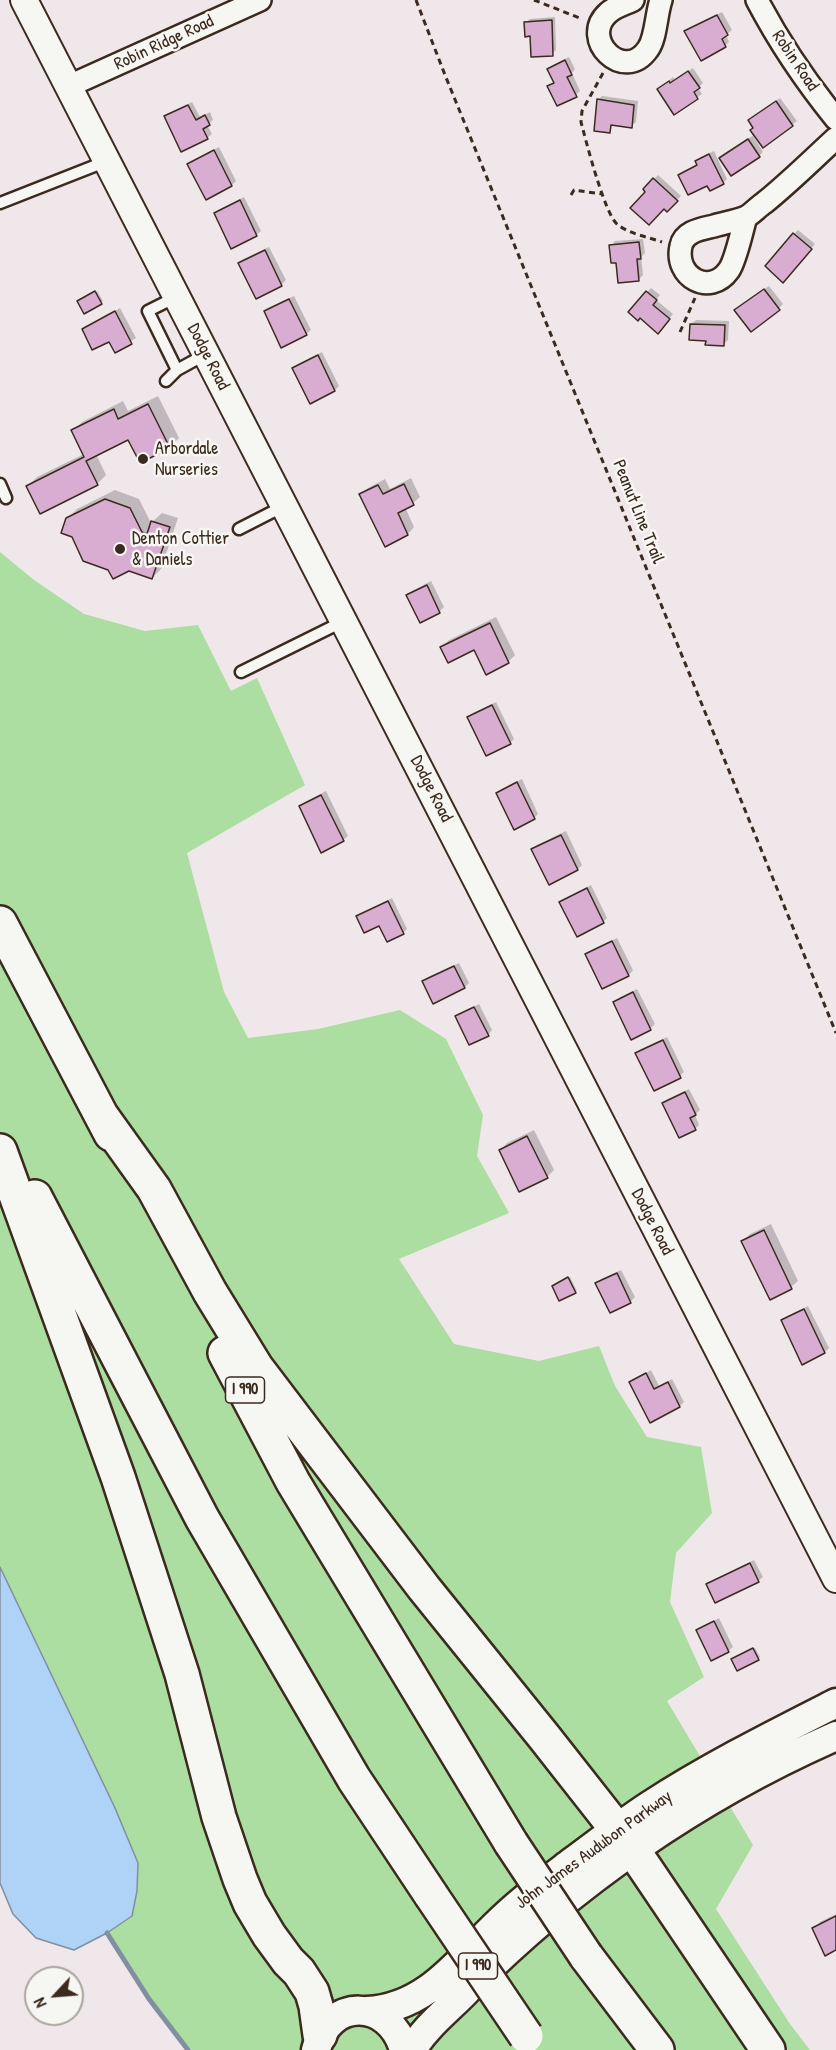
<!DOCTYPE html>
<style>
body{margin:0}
#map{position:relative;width:836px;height:2050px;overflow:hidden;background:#f0e7eb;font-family:"Patrick Hand",sans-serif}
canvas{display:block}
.north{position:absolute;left:24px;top:1966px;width:60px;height:60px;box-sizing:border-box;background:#f6f6f2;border:2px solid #aba49d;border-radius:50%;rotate:244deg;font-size:16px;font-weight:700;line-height:24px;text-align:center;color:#3b2a1e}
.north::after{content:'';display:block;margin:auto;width:21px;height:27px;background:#3b2a1e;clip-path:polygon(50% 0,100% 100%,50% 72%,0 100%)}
</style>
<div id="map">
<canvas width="836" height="2050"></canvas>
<div class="north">N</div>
</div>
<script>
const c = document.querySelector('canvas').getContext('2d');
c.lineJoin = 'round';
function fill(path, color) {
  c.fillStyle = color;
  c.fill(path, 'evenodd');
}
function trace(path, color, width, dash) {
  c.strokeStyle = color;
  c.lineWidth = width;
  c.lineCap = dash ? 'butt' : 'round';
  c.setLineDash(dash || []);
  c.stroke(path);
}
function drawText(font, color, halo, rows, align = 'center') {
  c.font = font + ' "Patrick Hand",sans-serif';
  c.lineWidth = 5;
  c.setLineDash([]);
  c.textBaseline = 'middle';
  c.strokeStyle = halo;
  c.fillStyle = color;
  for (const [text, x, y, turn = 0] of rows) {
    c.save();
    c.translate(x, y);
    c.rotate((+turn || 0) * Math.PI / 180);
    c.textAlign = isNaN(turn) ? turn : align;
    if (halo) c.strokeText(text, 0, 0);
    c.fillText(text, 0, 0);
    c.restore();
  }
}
const green = new Path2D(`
 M0,552L34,580L84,614L145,631L198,625L231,691L257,678L305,785L187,853L224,992L248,1038L318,1029L400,1010L446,1039L483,1115L477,1156L509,1213L399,1259L454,1344L539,1361L599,1346L615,1386L647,1437L701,1447L712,1513L676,1553L670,1602L704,1677L667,1701L753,1845L716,1909L790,2024L810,2050H188L149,1999L107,1933L132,1916L138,1863L115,1808L0,1567Z`);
const water = new Path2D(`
 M0,1567L115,1808L138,1863L137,1891L132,1916L107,1933L74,1950L36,1938L13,1914L0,1883Z`);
const shadow = new Path2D(`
 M722,12L732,30L726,35L729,42L725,46L686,32L691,27Z
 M555,17L556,50L552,54L526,23L530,19Z
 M569,57L575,69L572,73L580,91L576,95L549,87L555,82L549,69L553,65Z
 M693,68L703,83L698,88L702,94L675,113L658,89L673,77L675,80Z
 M602,96L638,101L636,122L631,126L614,124L609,131L598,100Z
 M780,98L797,121L792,125L753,136L763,152L759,156L721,158L755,134V127L750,120Z
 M192,102L200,117L210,112L213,120L207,125L212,134L207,138L165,117L170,113Z
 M219,147L236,181L232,185L206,198L189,164L194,160Z
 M714,151L727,179L723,183L708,184L680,175L698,164L697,161L701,157Z
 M658,175L681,196L667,210L645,189Z
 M244,197L261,231L256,235L215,213L220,209Z
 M798,230L815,244L787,276L794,234Z
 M643,239L645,253L641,257L643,275L639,279L617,261L611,246L615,241Z
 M269,247L286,280L281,285L240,263L244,259Z
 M769,286L783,304L779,308L740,306Z
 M651,288L660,295L656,300L673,314L662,327L630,312Z
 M97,291L103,301L101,303L81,299Z
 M294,296L311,330L306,334L265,312L270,307Z
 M120,308L136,338L115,351L110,340L84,330Z
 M696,320L729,321L728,340L724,344L707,340L691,324Z
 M322,352L339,386L335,390L310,402L294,368L298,364Z
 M158,396L179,438L170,447L141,461L129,438L96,454L106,475L97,484L28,486L37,477L84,454L73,431L82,422L123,401L128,411Z
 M411,478L420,497L413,503L405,507L414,527L408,534L385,545L361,494L368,488L385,479L390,489Z
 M115,490L139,499L151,523L162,513L178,518L161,569L152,578L129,570L110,569L67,519L77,509Z
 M431,581L444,607L439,612L421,621L408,595L412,591Z
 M496,617L515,655L508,662L475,648L442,647L449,640Z
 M496,702L514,739L510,743L469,718L473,713Z
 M522,779L538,814L534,818L497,793L502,789Z
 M326,791L348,836L343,840L300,806L305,802Z
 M566,831L582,865L578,869L549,883L533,849L537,845Z
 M591,885L607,918L603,922L561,902L566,898Z
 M392,898L407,929L403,933L358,917L363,913Z
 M617,938L633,970L629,975L602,987L586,955L591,951Z
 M459,963L469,983L465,987L424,982L428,977Z
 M637,989L655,1024L650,1029L615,1002L619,998Z
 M479,1004L492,1030L488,1035L457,1016Z
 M667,1037L684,1072L680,1076L637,1054L641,1049Z
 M689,1089L700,1110L695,1115L699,1125L695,1129L664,1104L668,1099Z
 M534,1130L554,1170L547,1177L501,1150L507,1143Z
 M771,1224L798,1281L791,1287L771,1298L743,1241L750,1234Z
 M621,1270L635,1297L630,1302L611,1311L597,1284L601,1279Z
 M570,1277L577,1291L575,1292L553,1286Z
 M808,1306L829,1348L825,1352L803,1363L783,1321L787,1316Z
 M651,1370L659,1386L672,1379L684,1402L680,1406L631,1382Z
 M754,1560L763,1577L758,1581L708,1585L712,1581Z
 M719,1618L733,1647L728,1651L698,1630Z
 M755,1648L760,1657L758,1659L735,1658Z
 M836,1914V1949L814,1929L820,1922Z`);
const stream = new Path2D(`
 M107,1933L149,1999L188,2050`);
const building = new Path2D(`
 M717,15L728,35L722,39L726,47L701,61L684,31Z
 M552,20L553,56L531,57L530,36L525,37L524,22Z
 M565,60L572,75L567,77L577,97L557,106L547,86L554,83L547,69Z
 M688,71L700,88L694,92L698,99L674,115L657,89L669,81L670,83Z
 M597,99L634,105L632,128L611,125L610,133L594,131Z
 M776,101L793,126L763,148L750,130L753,128L748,120Z
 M188,105L196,120L205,115L210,125L203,129L208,139L181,152L164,116Z
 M748,139L760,157L731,176L719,158Z
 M214,150L232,186L206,200L187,164Z
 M709,154L724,184L710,191L707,186L688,195L678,175L697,165L695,161Z
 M653,178L678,201L667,212L664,209L649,225L630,208L645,192L643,189Z
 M240,200L257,236L231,249L214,213Z
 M793,233L812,249L783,283L765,266Z
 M639,242L641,259H637L639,281L618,283L616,263H611L609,245Z
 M265,250L282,286L256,299L238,263Z
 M764,289L780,310L751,332L734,310Z
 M95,291L102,304L84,314L77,301Z
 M646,291L657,300L653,305L670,319L658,334L640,318L638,321L628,312Z
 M289,299L307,335L281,348L264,311Z
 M115,311L132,344L115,353L109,342L92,350L82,329Z
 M690,324L725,325L724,346L705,345L706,341L689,340Z
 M318,355L335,391L310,404L292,368Z
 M148,404L170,448L140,463L128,440L86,461L98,485L40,514L26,486L84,457L71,430L114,409L118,419Z
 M404,484L414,505L398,513L408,535L385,547L359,494L378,485L383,494Z
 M105,499L130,508L142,532L147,534L151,521L170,527L152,579L129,571L113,579L108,570L83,561L72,537L61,533L66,518Z
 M427,585L440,613L420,623L406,595Z
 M490,623L509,663L486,675L474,650L448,663L440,647Z
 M492,705L511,744L486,756L467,717Z
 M517,782L535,819L514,830L496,793Z
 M321,795L344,841L321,853L299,806Z
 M561,835L578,870L549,885L531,849Z
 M587,888L604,923L577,937L559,902Z
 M388,901L404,934L387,942L379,926L364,933L356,916Z
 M612,941L629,976L602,989L585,954Z
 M454,966L465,988L433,1004L422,981Z
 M633,992L651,1030L631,1040L613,1002Z
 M474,1007L489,1036L469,1045L455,1016Z
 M663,1040L681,1078L654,1091L635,1053Z
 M685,1092L696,1115L690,1118L696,1130L679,1138L662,1103Z
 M527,1136L548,1178L519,1192L499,1150Z
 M764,1230L792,1289L770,1300L741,1241Z
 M617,1273L631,1303L610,1313L595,1283Z
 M568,1277L576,1293L559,1301L552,1286Z
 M804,1309L825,1353L802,1365L781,1320Z
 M646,1373L654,1389L668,1382L680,1407L650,1423L629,1382Z
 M750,1563L759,1582L715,1603L706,1584Z
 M714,1621L729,1652L711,1661L696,1630Z
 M753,1648L759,1660L737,1671L731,1659Z
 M836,1916V1950L825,1956L812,1928Z`);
const path = new Path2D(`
 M416,0L445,75L836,1033
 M534,0L582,19
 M603,73L582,111L581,122C586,141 605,216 618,225C630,234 648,237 662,242
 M571,195L574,190L602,194
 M680,332L695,298`);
const service = new Path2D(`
 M0,203L107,161
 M176,297L148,311L177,370
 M166,381L177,370L206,354
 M0,484L6,498
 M239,529L284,506
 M241,672L344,621`);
const minor = new Path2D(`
 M633,0C625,4 614,7 608,13C579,39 624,84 648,49C656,38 656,15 661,0
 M757,0C779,42 806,82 836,119
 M69,86L260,0
 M746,217C742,230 736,260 729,270C710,297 674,277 681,246C684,231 702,229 714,226C724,223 736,221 746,217C752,214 758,207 764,203C789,183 812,160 836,138`);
const tertiary = new Path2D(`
 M24,0L836,1579`);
const secondary = new Path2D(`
 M367,2011C427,2008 459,1960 499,1922C521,1900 547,1881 572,1862C598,1843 623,1823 649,1806C709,1767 773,1735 836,1703
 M316,2050C328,1997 390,1998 404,2050
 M412,2050C425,2027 449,2009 467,1990C572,1884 699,1796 836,1736`);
const motorway = new Path2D(`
 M0,923L111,1134
 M101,1115L154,1189L210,1292L256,1367L424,1588L545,1738L633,1850L768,2050
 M0,1151L118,1477L182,1674L219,1817L240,1879L250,1903L269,1935L288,1961L299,1972L312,1992L316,2006L320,2035
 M35,1197L202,1518L354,1779L431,1895
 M225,1353L293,1482L511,1843
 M586,1956L657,2050`);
const motorwayBridge = new Path2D(`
 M511,1843L586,1956
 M431,1895L526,2036`);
const markers = [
 [143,459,6,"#3b2a1e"],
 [120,549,6,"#3b2a1e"]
];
const shields = [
 [245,1390,39],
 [478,1966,39]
];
const shieldNames = [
 ["I 990",245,1390],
 ["I 990",478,1966]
];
const streetNames = [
 ["Robin Ridge Road",164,43,-25],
 ["Robin Road",795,61,56],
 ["Dodge Road",208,357,63],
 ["Peanut Line Trail",638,512,68],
 ["Dodge Road",431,789,63],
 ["Dodge Road",652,1222,63],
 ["John James Audubon Parkway",594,1850,-36]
];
const poiNames = [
 ["Arbordale",155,449],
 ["Nurseries",155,470],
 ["Denton Cottier",132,539],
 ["& Daniels",132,560]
];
fill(green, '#abdea0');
fill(water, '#afd2f7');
trace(water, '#818fa0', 1.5);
fill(shadow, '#0003');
trace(stream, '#818fa0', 5);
fill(building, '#d8add1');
trace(building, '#3b2a1e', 1.5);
trace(service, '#3b2a1e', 15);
trace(minor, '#3b2a1e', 26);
trace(tertiary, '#3b2a1e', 30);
trace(secondary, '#3b2a1e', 33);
trace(motorway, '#3b2a1e', 38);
trace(path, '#3b2a1e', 3, [6, 4.5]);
trace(service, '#f6f6f2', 10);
trace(minor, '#f6f6f2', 21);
trace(tertiary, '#f6f6f2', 26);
trace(secondary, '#f6f6f2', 28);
trace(motorway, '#f6f6f2', 33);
trace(motorwayBridge, '#3b2a1e', 38, []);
trace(motorwayBridge, '#f6f6f2', 33);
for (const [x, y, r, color] of markers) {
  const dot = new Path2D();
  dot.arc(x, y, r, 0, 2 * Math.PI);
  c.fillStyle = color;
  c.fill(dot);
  trace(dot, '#f6f6f2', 2);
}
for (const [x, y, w] of shields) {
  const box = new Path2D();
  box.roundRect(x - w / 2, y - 13, w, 26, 4.5);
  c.fillStyle = '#f6f6f2';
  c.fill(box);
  trace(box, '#3b2a1e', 1.5);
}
drawText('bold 16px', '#3b2a1e', null, shieldNames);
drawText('18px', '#3b2a1e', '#f6f6f2', streetNames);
drawText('18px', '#3b2a1e', '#f6f6f2', poiNames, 'left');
</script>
